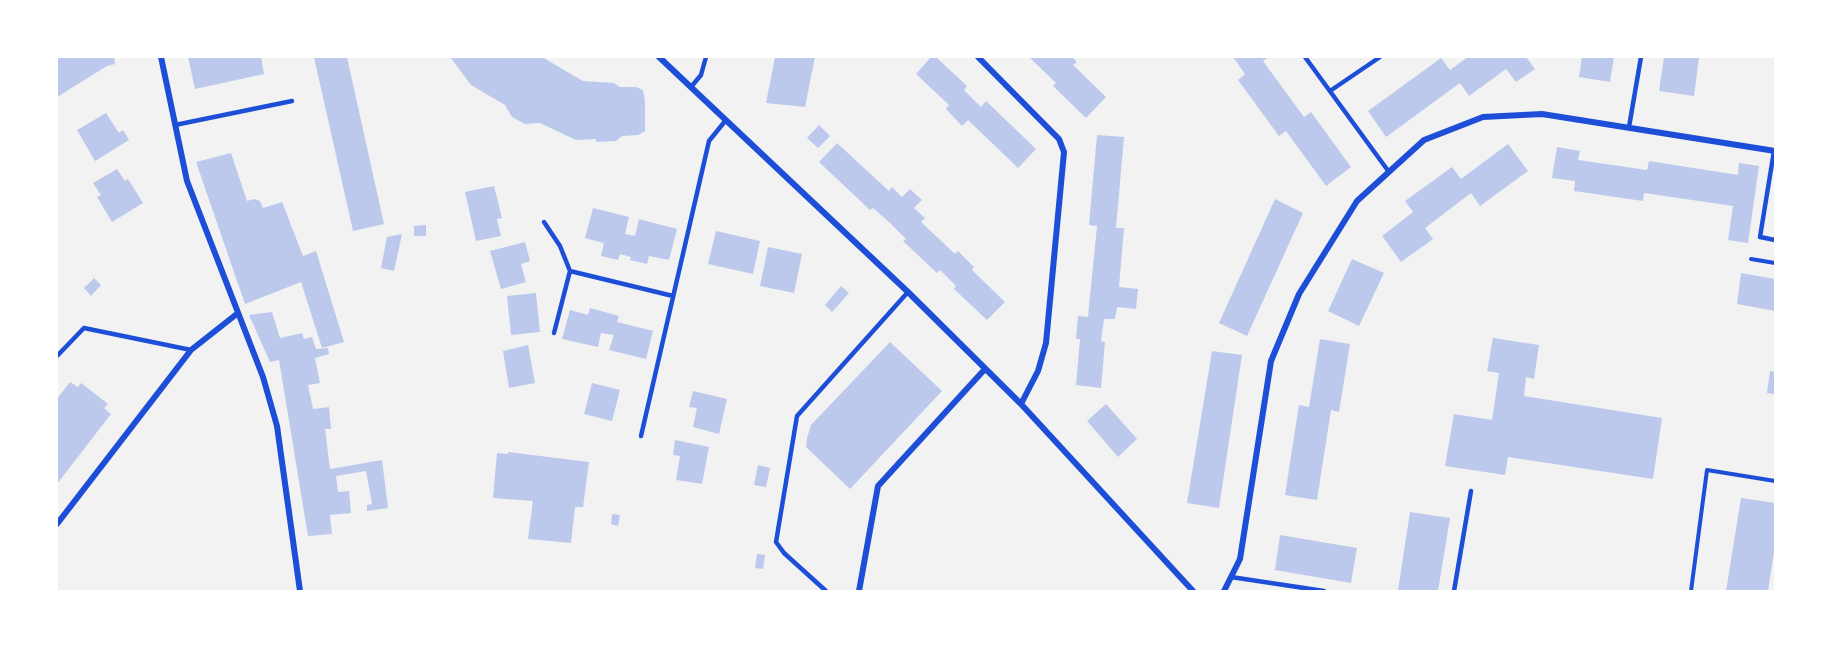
<!DOCTYPE html>
<style>
body{margin:0}
#map{position:relative;width:1832px;height:648px;overflow:hidden;background:#f2f2f2;font-family:Barlow,sans-serif}
canvas{display:block}
.frame{position:absolute;inset:0;border:58px solid #fff;pointer-events:none}
</style>
<div id="map">
<canvas width="1832" height="648"></canvas>
<div class="frame"></div>
</div>
<script>
const c = document.querySelector('canvas').getContext('2d');
c.lineJoin = 'round';
function fill(path, color) {
  c.fillStyle = color;
  c.fill(path, 'evenodd');
}
function trace(path, color, width, dash) {
  c.strokeStyle = color;
  c.lineWidth = width;
  c.lineCap = dash ? 'butt' : 'round';
  c.setLineDash(dash || []);
  c.stroke(path);
}
const building = new Path2D(`
 M57,57H114L115,64L107,66L57,97Z
 M188,57H261L264,74L195,89Z
 M314,57H347L384,224L353,231Z
 M450,57H542L583,81L614,83L620,87H636L643,90L645,101V131L638,135L622,136L616,141L596,142V139L576,140L540,123L525,124L512,117L505,105L471,85Z
 M775,57H815L805,107L766,103Z
 M931,57H936L967,86L964,90L981,107L986,101L1036,149L1018,168L968,120L962,126L946,109L949,105L916,74Z
 M1029,57H1072L1077,62L1073,65L1106,97L1086,118L1053,86L1056,83Z
 M1233,57H1269L1263,61L1304,117L1311,112L1351,167L1326,186L1286,131L1279,136L1238,80L1245,74Z
 M1468,57H1526L1535,69L1516,82L1506,69L1469,96L1460,83L1386,137L1368,111L1441,58L1450,70Z
 M1582,57H1614L1610,82L1579,77Z
 M1664,57H1699L1694,96L1659,91Z
 M106,113L119,133L123,130L129,140L95,161L77,130Z
 M819,125L830,136L818,148L807,138Z
 M1097,135L1124,137L1116,228H1124L1119,287L1138,289L1136,309L1117,307L1115,319H1104L1101,341L1105,342L1101,388L1076,385L1080,339H1076L1078,316L1088,317L1097,226L1089,225Z
 M837,143L889,191L892,187L902,197L910,189L922,200L914,208L925,218L921,222L955,254L958,251L974,267L972,270L1005,302L987,320L954,289L956,286L940,270L937,273L903,241L906,239L890,223L873,208L870,210L819,162Z
 M1508,144L1528,171L1480,206L1471,193L1425,228L1433,239L1401,262L1382,236L1413,212L1405,201L1452,167L1461,179Z
 M1557,147L1580,151L1578,160L1647,170L1649,161L1738,175L1739,163L1759,166L1748,243L1728,240L1733,206L1644,193L1643,201L1574,191L1575,181L1552,178Z
 M231,153L247,201L254,199L260,201L263,208L282,202L303,256L316,251L344,342L322,348L301,282L245,304L196,162Z
 M117,169L125,181L128,179L143,203L112,222L97,197L101,195L93,183Z
 M494,186L502,218L497,219L501,236L476,241L465,192Z
 M1275,199L1303,213L1247,336L1219,323Z
 M593,208L629,217L625,234L635,236L639,219L677,229L669,260L649,256L647,264L630,260L631,257L620,254L618,260L601,256L604,243L585,238Z
 M426,225V236H414V226Z
 M716,231L760,241L753,274L708,264Z
 M402,234L394,271L381,268L387,237Z
 M525,242L530,261L521,264L526,282L501,289L490,251Z
 M768,247L802,254L794,293L760,286Z
 M1352,259L1384,273L1359,326L1328,311Z
 M1741,273L1775,279V311L1737,304Z
 M94,278L101,285L91,296L84,288Z
 M841,286L849,293L832,312L825,305Z
 M536,293L540,332L511,335L507,296Z
 M590,308L619,316L617,322L653,331L646,359L609,350L614,335L601,333L598,347L562,339L570,310L588,315Z
 M272,312L280,338L302,333L304,339L312,337L316,349L328,348L329,354L315,358L320,383L308,385L313,409L329,407L331,429H325L330,469L382,460L388,508L367,511V505L372,504L366,471L336,476L338,492L349,491L351,513L330,515L332,534L308,536L279,360L270,362L249,315Z
 M1493,338L1539,345L1534,379L1526,377L1524,396L1662,418L1653,479L1508,457L1505,475L1445,466L1454,414L1492,420L1499,373L1487,371Z
 M1320,339L1350,344L1339,412L1331,410L1317,500L1285,495L1299,405L1309,407Z
 M890,342L942,391L850,489L806,447L807,438L811,425Z
 M528,345L535,383L509,388L503,351Z
 M1212,351L1242,355L1219,508L1187,503Z
 M1770,371L1775,372V394L1767,393Z
 M70,382L78,387L81,383L108,404L104,408L111,414L57,484V399Z
 M592,383L620,390L612,421L584,414Z
 M693,391L727,399L719,434L693,427L697,408L689,407Z
 M1106,404L1137,439L1118,457L1087,421Z
 M675,440L709,447L702,484L676,480L680,456L673,455Z
 M508,452L589,462L583,507H575L571,543L528,539L533,501L493,498L497,453L508,454Z
 M758,465L770,468L766,487L754,485Z
 M1741,498L1775,503V545L1768,591H1726Z
 M1410,512L1450,518L1438,591L1398,590Z
 M612,514L620,515L618,526L611,524Z
 M1280,535L1357,548L1351,583L1275,570Z
 M757,554L765,555L763,569L755,568Z`);
const path = new Path2D(`
 M1751,259L1775,263
 M1691,591L1707,470L1775,481`);
const service = new Path2D(`
 M1305,57L1389,172
 M691,87L701,75L706,57
 M1330,91L1380,57
 M175,125L292,101
 M1629,127L1641,57
 M1774,151L1760,237L1775,240
 M544,222L560,246L570,271L554,333
 M570,271L673,296
 M57,356L84,328L191,350
 M641,436L709,141L726,120
 M1231,577L1324,591
 M826,591L784,553L776,542L797,416L908,292
 M1454,591L1471,491`);
const minor = new Path2D(`
 M161,57L187,181L263,377L277,426L300,591
 M659,57L908,292L1021,404L1193,591
 M978,57L1059,139L1064,152L1046,343L1038,371L1021,404
 M57,524L191,350L238,313
 M859,591L878,486L985,369
 M1224,591L1240,559L1271,361L1299,294L1357,201L1424,140L1483,117L1542,114L1775,151`);
fill(building, '#bdc9ec');
trace(path, '#1d4ed8', 4);
trace(service, '#1d4ed8', 4.5);
trace(minor, '#1d4ed8', 6);
</script>
